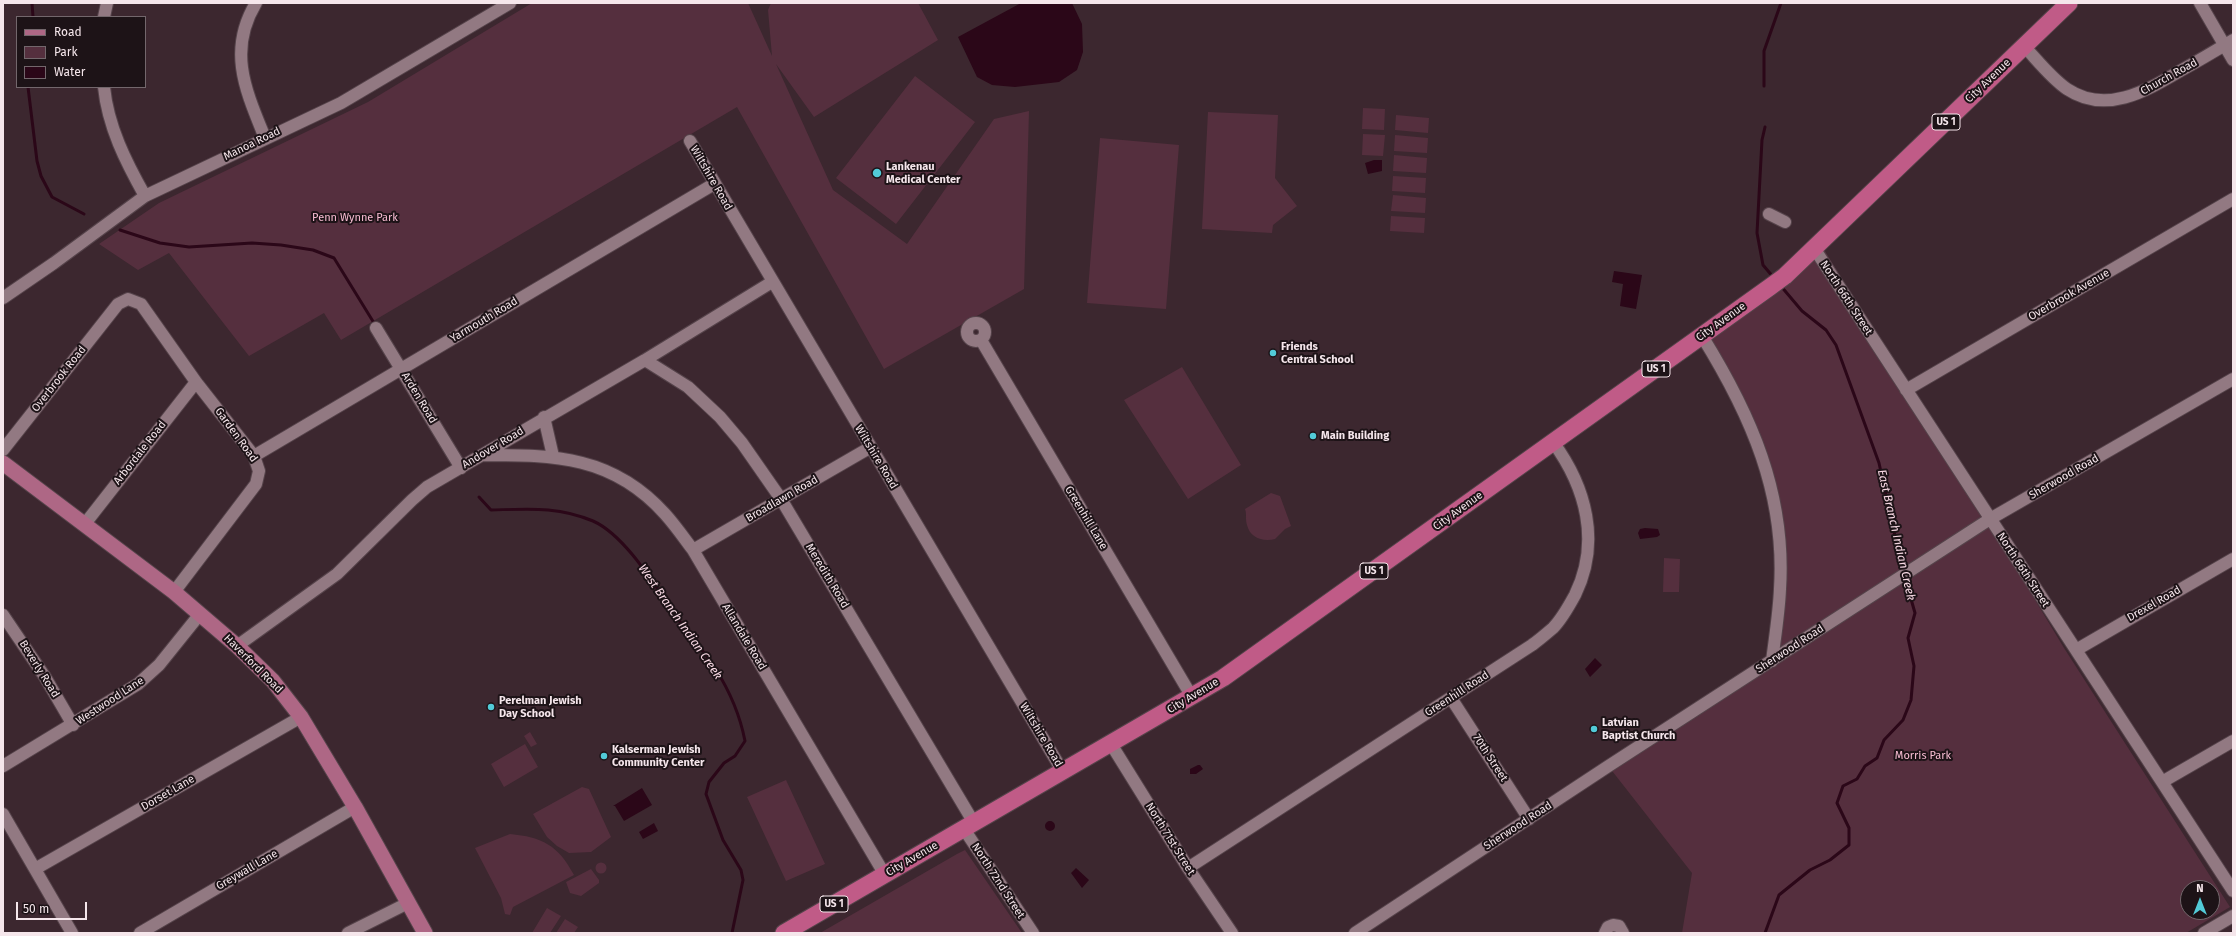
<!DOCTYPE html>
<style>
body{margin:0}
#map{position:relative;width:2236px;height:936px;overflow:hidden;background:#3c272f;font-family:"Fira Sans",sans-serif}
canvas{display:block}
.frame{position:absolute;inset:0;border:4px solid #f5e6eb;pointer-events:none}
.legend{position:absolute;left:16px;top:16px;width:130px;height:72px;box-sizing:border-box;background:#1d1317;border:1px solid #73676c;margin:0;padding:5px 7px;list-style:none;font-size:12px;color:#f5e6eb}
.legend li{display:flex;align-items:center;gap:8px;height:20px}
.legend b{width:20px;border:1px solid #73676c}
.north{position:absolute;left:2180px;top:880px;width:40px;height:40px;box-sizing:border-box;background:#1d1317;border:1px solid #73676c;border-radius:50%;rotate:0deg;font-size:11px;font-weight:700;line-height:16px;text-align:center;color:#f5e6eb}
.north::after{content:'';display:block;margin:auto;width:14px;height:18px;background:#52cbd8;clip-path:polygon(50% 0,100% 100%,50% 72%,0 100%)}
.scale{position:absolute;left:16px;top:902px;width:71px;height:18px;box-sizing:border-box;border:2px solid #f5e6eb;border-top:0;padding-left:5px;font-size:12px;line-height:14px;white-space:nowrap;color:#f5e6eb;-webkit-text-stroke:3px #1d1317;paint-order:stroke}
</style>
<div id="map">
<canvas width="2236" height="936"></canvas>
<div class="frame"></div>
<ul class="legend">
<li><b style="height:5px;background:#ae6785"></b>Road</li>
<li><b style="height:11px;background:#552f3e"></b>Park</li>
<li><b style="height:11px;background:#2b0718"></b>Water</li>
</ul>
<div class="north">N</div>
<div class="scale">50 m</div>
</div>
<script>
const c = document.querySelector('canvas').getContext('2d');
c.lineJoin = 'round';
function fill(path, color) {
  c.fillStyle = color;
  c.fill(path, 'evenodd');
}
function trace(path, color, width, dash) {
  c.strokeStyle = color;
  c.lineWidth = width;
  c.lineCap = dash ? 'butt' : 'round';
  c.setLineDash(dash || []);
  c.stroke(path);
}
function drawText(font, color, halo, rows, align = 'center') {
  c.font = font + ' "Fira Sans",sans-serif';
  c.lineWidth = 4;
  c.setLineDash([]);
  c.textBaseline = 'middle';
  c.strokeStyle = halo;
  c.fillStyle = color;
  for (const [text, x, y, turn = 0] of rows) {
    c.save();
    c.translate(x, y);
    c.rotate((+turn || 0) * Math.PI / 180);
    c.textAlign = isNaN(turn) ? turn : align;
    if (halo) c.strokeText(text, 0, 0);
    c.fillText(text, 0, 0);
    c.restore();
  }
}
const green = new Path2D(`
 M532,3H748L772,56L768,10L771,3H918L938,40L814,117L776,64L833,190L907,244L994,119L1029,111L1024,289L884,369L737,107L341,340L324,313L249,356L169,253L138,270L99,244L159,203L368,102Z
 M915,76L975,122L896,224L836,178Z
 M1363,108L1385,109L1384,130L1362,129Z
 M1208,112L1278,115L1275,178L1297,206L1273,225L1272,233L1202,229Z
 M1396,115L1429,118L1428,133L1395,130Z
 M1363,134L1385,135L1383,156L1362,155Z
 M1395,135L1428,138L1427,153L1394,151Z
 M1100,138L1179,145L1166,309L1087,303Z
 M1394,155L1427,158L1426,173L1393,171Z
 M1393,176L1426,178L1425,193L1392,191Z
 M1393,195L1426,198L1425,213L1391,211Z
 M1391,216L1425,218L1424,233L1390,231Z
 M1822,246L2064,648L2230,907L2186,933H1682L1692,873L1609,767L1773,663L1781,597L1766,459L1745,400L1709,339ZM2188,888H2212V912H2188Z
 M1182,367L1241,465L1188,499L1124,400Z
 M1271,493L1280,496L1291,526L1285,529L1275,539C1263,542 1250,538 1247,525C1245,519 1247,514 1245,509Z
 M1664,558L1680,559L1679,592H1663Z
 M530,732L537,744L531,747L524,736Z
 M525,744L538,767L504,787L491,764Z
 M786,780L825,864L786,881L747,797Z
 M582,787L589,789L611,837L591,852L569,853L557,846L547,837L533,814Z
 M510,834C542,837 558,845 574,875L513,907L510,915L505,914L501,898L475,848Z
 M965,850L1022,933H820L957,854Z
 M595.5 868a5.5 5.5 0 1 1 11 0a5.5 5.5 0 1 1-11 0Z
 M591,869L599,880V883L581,896L570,893L566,882Z
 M547,908L561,916L550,933H532Z
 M565,919L578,927L574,933H556Z`);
const water = new Path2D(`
 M1021,3H1072L1082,24L1083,52L1077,70L1059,82L1015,87L992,85L977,77L958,37Z
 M1374,160H1382V171L1368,174L1365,163Z
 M1614,271L1642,275L1636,309L1620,306L1623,284L1612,282Z
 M1645,528L1658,529L1660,535L1657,537L1640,539L1638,533L1640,529Z
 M1595,658L1602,665L1590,677L1585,669Z
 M1198,765H1200L1203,769L1196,774H1190V769Z
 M642,788L652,805L624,821L615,806H613Z
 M1045 826a5 5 0 1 1 10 0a5 5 0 1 1-10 0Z
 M654,823L658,831L643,839L639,832Z
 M1076,868L1089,880L1082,888L1071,873Z`);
const stream = new Path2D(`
 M32,3L33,17
 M1764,86V51L1781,3
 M28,87L37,161L41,176L52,197L84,214
 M1765,127L1762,140L1757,233L1763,265L1774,278
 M120,230L160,243L189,247L252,243L281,245L313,250L334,258L374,323
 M1780,285L1802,311L1826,330L1836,345L1879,463L1903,573
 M479,497L491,510C528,509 558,506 593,521C629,537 662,598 685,629C695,642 706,654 715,668C729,690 740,715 745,741L735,756L724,763L709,782L706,794L723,840L741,870L743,880L732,933
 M1765,933L1779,895L1810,870L1830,860L1849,845V828L1837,803L1843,786L1857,779L1865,766L1877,758L1884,740L1903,720L1911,700L1914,666L1908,638L1915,613L1905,578`);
const minor = new Path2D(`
 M256,3C227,51 246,91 265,138
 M2200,3L2233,60
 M104,17L107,3
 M2024,46C2038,61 2051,78 2067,89C2106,115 2146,91 2180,71C2198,61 2215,51 2233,40
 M104,87C108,127 126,162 145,196
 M690,141L1063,772
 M1769,214L1785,222
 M1814,248L2233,891
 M3,298L54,263L145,196L341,103L510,3
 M967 332a9 9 0 1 1 18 0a9 9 0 1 1-18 0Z
 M376,328L461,468
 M1702,336C1751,415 1786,494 1780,589C1779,613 1775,637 1772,661
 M981,340L1192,697
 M645,360L688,387L720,417L742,443L781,499L974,823
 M1906,390L2233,199
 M544,417L553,456
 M3,450L118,304L128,299L141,304L196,382L254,456L259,471L256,484L174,592
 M483,455C555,455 613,456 665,514C675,525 684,538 693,550L885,875
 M254,456L714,184
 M84,525L196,382
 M693,550L871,447
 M3,615L45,677L73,725
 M237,646L337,574L412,500L427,487L645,360L772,282
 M2076,650L2233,559
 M1451,698L1529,819
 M1111,744L1188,868L1232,933
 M3,766L138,684L159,665L200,614
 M2162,782L2233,741
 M3,814L72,933
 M964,829L1033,933
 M1188,868L1532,645C1539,640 1546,634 1553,628C1562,619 1569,606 1575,595C1601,542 1586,487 1553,442
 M35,869L301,717
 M140,933L355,807
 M348,933L408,903
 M1355,933L1607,767L1990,519L2233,379
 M1605,933L1608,927L1613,925L1619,926L1623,933
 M2204,933L2233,916`);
const major = new Path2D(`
 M3,463L174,592L237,646L273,681L301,717L355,807L425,933`);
const highway = new Path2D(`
 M784,933L1223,678L1770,287L1785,276L2069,3`);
const markers = [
 [877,173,5,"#52cbd8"],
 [1273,353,4,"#52cbd8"],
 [1313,436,4,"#52cbd8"],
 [491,707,4,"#52cbd8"],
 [1594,729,4,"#52cbd8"],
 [604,756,4,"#52cbd8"]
];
const shields = [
 [1946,122,28],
 [1656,369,28],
 [1374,571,28],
 [834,904,28]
];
const shieldNames = [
 ["US 1",1946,122],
 ["US 1",1656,369],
 ["US 1",1374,571],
 ["US 1",834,904]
];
const streetNames = [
 ["Church Road",2169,77,-29],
 ["City Avenue",1988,81,-44],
 ["Manoa Road",252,144,-26],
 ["Wiltshire Road",711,178,60],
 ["Overbrook Avenue",2069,295,-30],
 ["North 66th Street",1846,298,57],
 ["Yarmouth Road",484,320,-31],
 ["City Avenue",1721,322,-36],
 ["Overbrook Road",59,379,-52],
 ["Arden Road",419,398,59],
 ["Garden Road",236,435,54],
 ["Andover Road",493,448,-31],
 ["Arbordale Road",140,453,-52],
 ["Wiltshire Road",876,457,59],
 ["Sherwood Road",2064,477,-30],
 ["Broadlawn Road",782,499,-30],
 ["City Avenue",1458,511,-36],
 ["Greenhill Lane",1086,518,59],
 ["North 66th Street",2023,570,57],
 ["Meredith Road",827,576,59],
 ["Drexel Road",2154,604,-30],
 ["Allandale Road",744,637,59],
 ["Sherwood Road",1790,649,-33],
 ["Haverford Road",253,664,45],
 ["Beverly Road",39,669,58],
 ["Greenhill Road",1457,694,-33],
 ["City Avenue",1193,696,-31],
 ["Westwood Lane",110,701,-33],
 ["Wiltshire Road",1041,735,59],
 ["70th Street",1490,758,57],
 ["Dorset Lane",168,793,-30],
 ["Sherwood Road",1518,826,-33],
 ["North 71st Street",1170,839,58],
 ["City Avenue",912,859,-30],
 ["Greywall Lane",247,870,-30],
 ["North 72nd Street",998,881,57]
];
const poiNames = [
 ["Lankenau",886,167],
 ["Medical Center",886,180],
 ["Friends",1281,347],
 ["Central School",1281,360],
 ["Main Building",1321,436],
 ["Perelman Jewish",499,701],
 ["Day School",499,714],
 ["Latvian",1602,723],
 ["Baptist Church",1602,736],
 ["Kalserman Jewish",612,750],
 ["Community Center",612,763]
];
const parkNames = [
 ["Penn Wynne Park",355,218],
 ["Morris Park",1923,756]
];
const waterNames = [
 ["East Branch Indian Creek",1896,535,77],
 ["West Branch Indian Creek",680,622,55]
];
fill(green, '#552f3e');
fill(water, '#2b0718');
trace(stream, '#2b0718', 3);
trace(minor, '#55434a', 14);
trace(major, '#55434a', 17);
trace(highway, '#55434a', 19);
trace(minor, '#927982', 12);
trace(major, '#ae6785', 15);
trace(highway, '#c05b87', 17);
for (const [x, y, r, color] of markers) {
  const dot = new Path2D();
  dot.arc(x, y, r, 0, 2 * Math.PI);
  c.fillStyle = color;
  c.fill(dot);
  trace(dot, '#1d1317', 1.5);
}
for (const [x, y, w] of shields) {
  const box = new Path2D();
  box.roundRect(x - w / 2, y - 8, w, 16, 3);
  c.fillStyle = '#1d1317';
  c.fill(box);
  trace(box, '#f5e6eb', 1);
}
drawText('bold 10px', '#f5e6eb', null, shieldNames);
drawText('11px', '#f5e6eb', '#1d1317', streetNames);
drawText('bold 11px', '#f5e6eb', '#1d1317', poiNames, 'left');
drawText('11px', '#f9bdd3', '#1d1317', parkNames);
drawText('italic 12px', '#f7d8e3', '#1d1317', waterNames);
</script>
